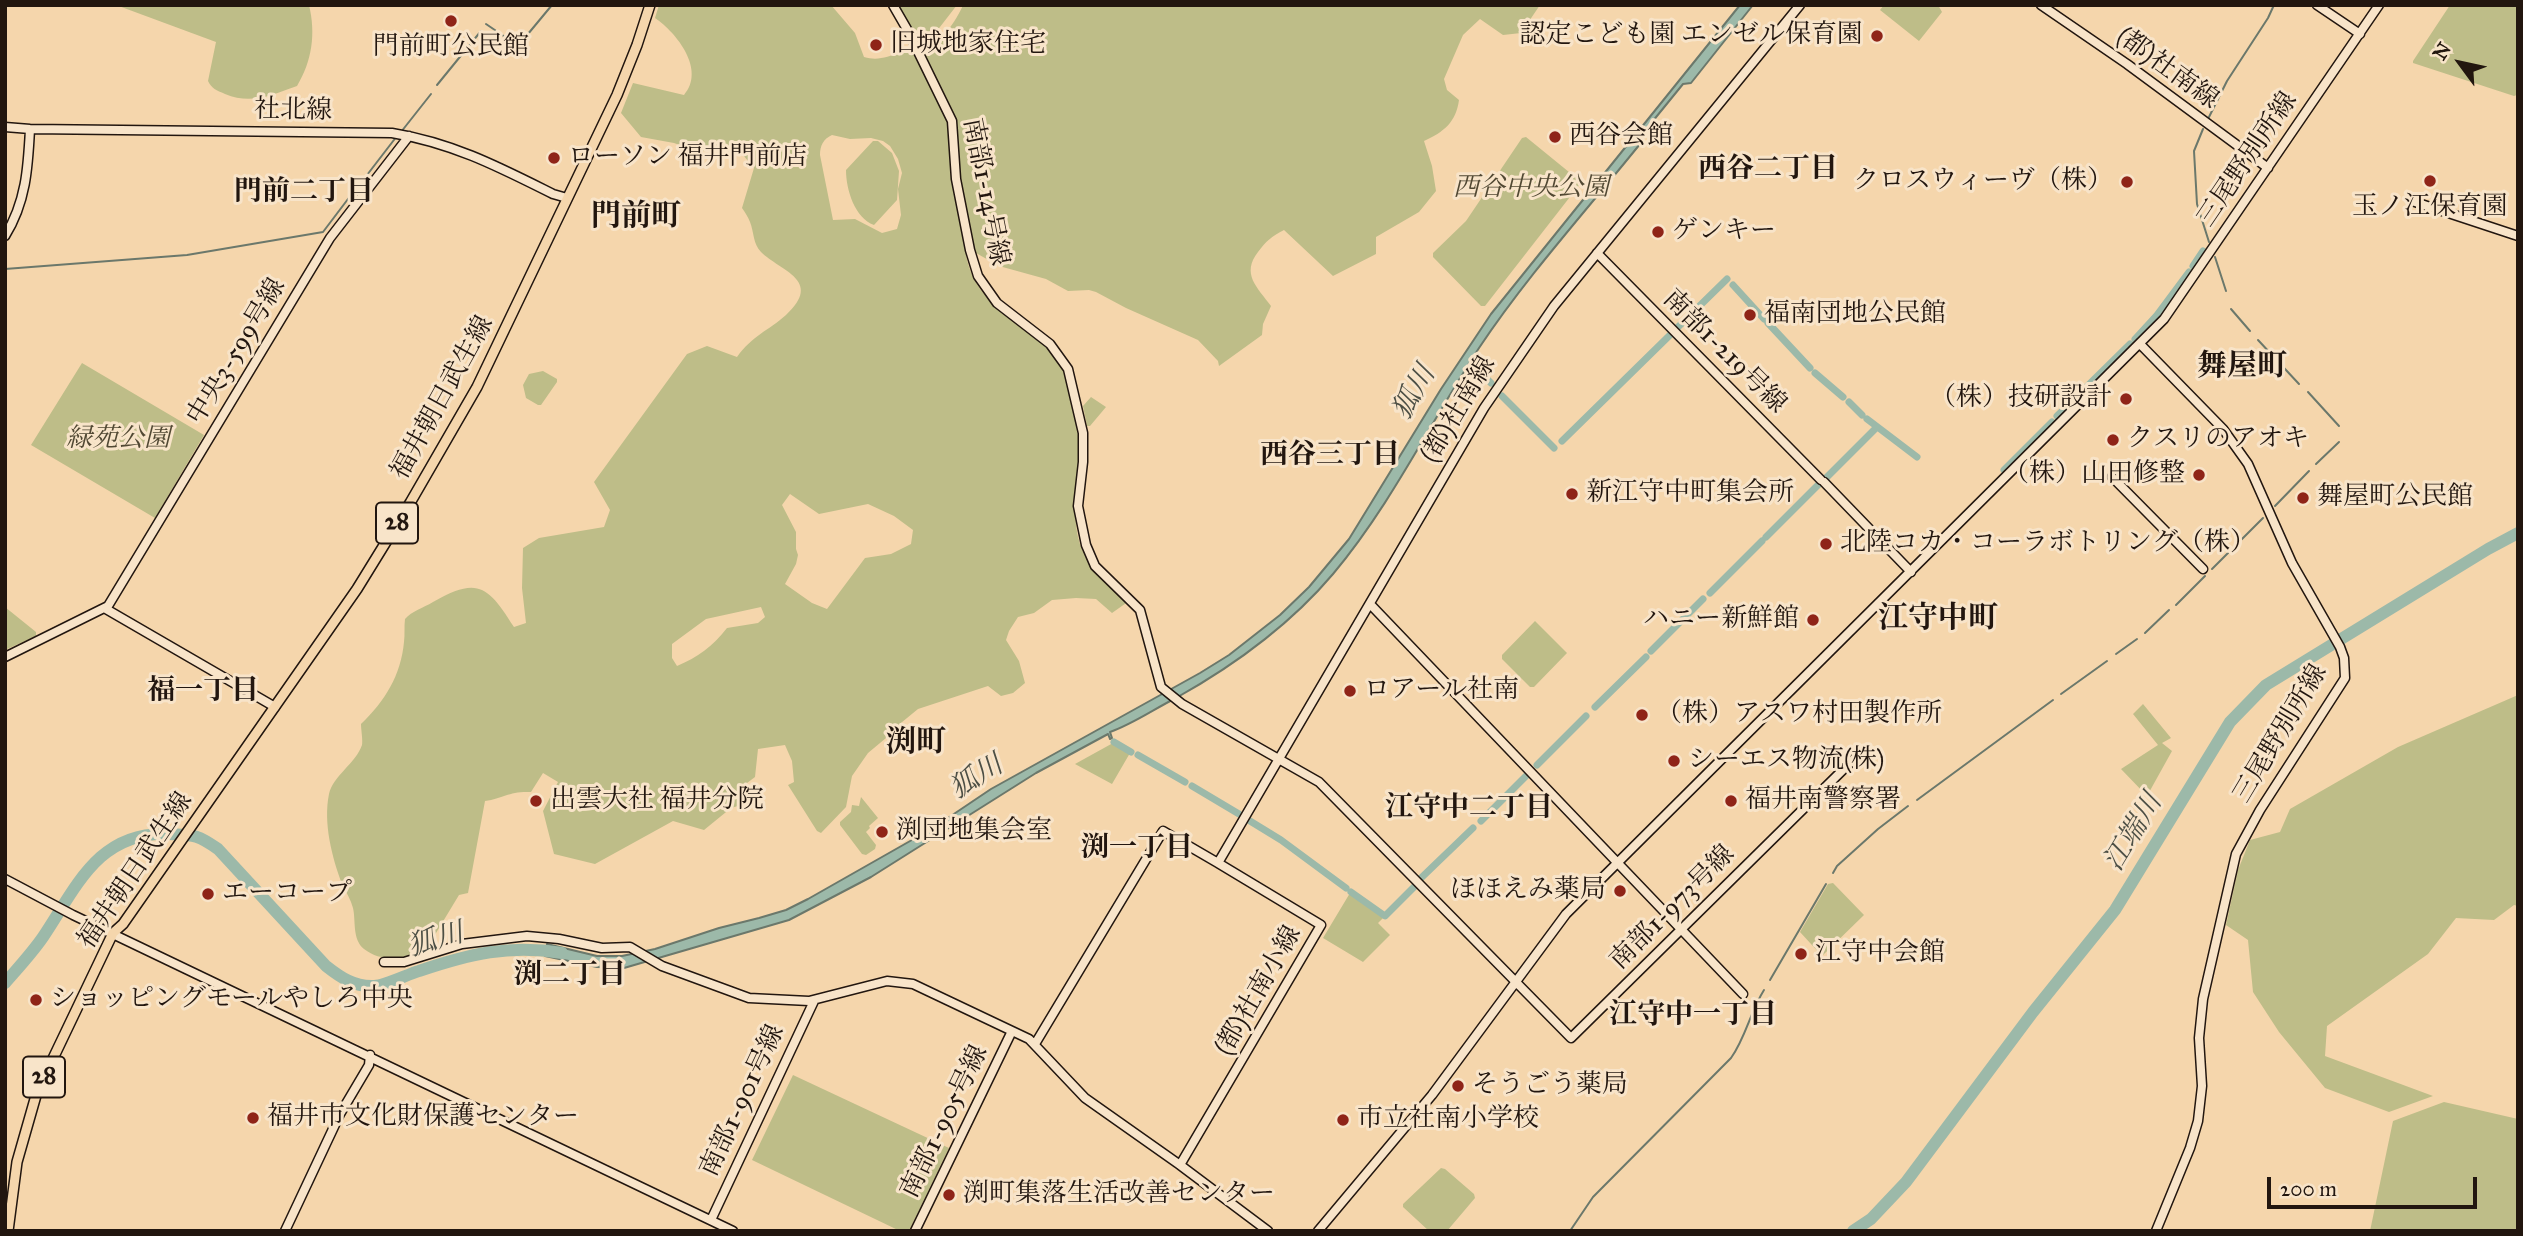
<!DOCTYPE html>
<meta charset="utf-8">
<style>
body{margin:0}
#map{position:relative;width:2523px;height:1236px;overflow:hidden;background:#f5d6ac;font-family:"IM FELL Great Primer",serif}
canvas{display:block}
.frame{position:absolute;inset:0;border:7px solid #22160f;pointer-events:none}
.north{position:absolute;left:2425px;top:28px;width:70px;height:70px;-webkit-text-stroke:5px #f8e4c9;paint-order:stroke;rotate:303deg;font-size:19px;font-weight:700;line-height:28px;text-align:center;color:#22160f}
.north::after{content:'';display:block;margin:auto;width:24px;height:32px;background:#22160f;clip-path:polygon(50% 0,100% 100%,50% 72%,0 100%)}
.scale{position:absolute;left:2267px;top:1177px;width:210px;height:32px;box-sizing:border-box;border:4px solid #22160f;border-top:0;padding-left:9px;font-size:21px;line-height:24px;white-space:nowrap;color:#22160f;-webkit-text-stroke:5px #f8e4c9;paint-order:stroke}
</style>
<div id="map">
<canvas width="2523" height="1236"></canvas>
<div class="frame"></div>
<div class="north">N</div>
<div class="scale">200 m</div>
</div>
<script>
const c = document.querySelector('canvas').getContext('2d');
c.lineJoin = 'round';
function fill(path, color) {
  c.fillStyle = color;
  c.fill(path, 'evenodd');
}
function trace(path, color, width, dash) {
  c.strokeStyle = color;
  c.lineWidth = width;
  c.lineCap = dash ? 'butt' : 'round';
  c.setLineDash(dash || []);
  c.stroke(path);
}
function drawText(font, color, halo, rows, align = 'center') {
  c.font = font + ' "IM FELL Great Primer","Noto Serif JP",serif';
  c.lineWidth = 6;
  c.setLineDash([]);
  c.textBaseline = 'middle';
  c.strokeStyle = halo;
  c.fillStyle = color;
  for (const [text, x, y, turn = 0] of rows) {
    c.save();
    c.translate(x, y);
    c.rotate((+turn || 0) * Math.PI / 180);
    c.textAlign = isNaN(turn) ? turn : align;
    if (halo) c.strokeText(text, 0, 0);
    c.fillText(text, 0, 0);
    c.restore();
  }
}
const green = new Path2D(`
 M116,5H309C316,34 312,61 297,86C272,95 251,105 225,94C216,90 212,89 208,81L216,42Z
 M659,5H831L855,33L864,57C878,61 887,57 901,52C908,50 915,51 923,49C939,46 957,20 963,5H1540L1521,33L1503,35L1480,19L1463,35L1444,79L1447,90L1459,100C1456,122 1444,132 1424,141L1432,166L1436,191L1419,212L1376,237V254L1333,276L1284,230C1272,236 1266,241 1258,252C1241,274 1257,287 1271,306L1263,324L1262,335L1219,366L1218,361L1198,340L1126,308L1096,292L1089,290L1068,291L1046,279L999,266L976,253L966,255C977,316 1040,323 1064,371C1074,393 1079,425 1080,449C1080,488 1065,528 1090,564C1099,578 1117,589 1129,601L1112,613L1096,599L1076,598L1052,600L1034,613L1018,617L1009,631L1006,640L1019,661L1025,683L1013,693L1001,696L988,686L918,709L896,727L898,734L886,738L868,753L852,776L846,807L821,833L817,831L788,785L794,782L792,761L785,745L758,749L755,777L747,783L748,803L731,808L704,830L673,821L595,864L554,854L543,811L558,782L543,773L531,792C509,791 504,798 485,801L468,893L459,895L433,938L431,949C409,957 385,965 364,949C352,939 356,921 353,908C351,900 346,892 342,884C332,857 323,823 329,794C333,776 356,763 362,745C363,740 361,730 361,724C385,701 401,675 404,642C405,634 404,627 405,619C412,611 423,608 433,602C478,576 488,586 514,627L526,623L522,588L523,548L539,538L604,527L610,510L594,482L687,354L707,346L737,357C753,335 768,331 786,315C824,280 780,271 761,252C753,244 754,232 750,222C748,217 745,212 742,208L754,168L743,155L694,150L674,143L641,137L621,113L633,83L684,95C706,70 677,33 655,18ZM832,135L850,139L871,138L883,141L890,146L898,159L902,173L898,189L901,215L897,229L882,233L855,219L833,220L820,155C820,146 823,139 832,135ZM790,494L819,514L868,504L894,516L913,530L911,544L891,554L865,558L827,609L812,603L785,584L796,564L798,555L796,549V532L782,505ZM761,607L765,617L758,623L727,628C712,647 698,657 677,666L672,658V644L706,619Z
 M898,5H957L933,36L918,43Z
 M1884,5H1938L1942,12L1919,41L1880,10Z
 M2450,5H2518L2517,95L2514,96L2413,63V61Z
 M1526,137L1580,181V184L1485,306H1481L1433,257V253L1466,221L1522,138Z
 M873,141H878L892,153L899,171L897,200L874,225C855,218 846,190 846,170Z
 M82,363L204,435L155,518L31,445Z
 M543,371L557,379V382L541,405H538L526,398L523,385L529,374Z
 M1091,397L1106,407L1090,426H1087L1083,406Z
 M5,607L36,632V636L5,650Z
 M1535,621L1567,653L1534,687H1530L1502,659V655Z
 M2518,695V906L2514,905L2494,920L2456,918L2428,954L2327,1026L2325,1056L2433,1096L2389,1112L2325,1088L2279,1032L2253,992L2248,940L2226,925L2238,870L2250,840L2280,832L2290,809L2398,747Z
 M2143,704L2171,738L2162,743L2172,751L2147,796L2121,769L2158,745L2133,714Z
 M1113,743L1130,753L1112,784L1075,764Z
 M861,797L878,818L869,826L870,828L866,832L876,845L875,849L866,855L862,854L840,825V822L851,812L852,805L859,806Z
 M1833,883L1864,915L1822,956L1800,932L1828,884Z
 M1350,893L1384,917L1378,923L1390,935L1363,962L1323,938Z
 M793,1075L949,1148L909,1231H900L752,1160Z
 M2444,1102L2518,1119V1231H2370L2393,1121Z
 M1441,1168L1445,1169L1474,1194L1475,1198L1447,1231H1429L1403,1207V1204Z`);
const water = new Path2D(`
 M1740,5H1753L1691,83L1683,84L1648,127L1640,144C1586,211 1527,276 1479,348C1430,423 1391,505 1333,574C1289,626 1235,665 1176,698C1154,709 1133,724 1110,732L1112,738L1110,739L1108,734L1036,773L871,877L789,920L624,968L597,967L545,956L547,944L597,956H622L655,949L719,928L759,918L786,910L808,899L933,828L991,789L1200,673L1229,655L1280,615L1309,587L1349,539L1441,389L1491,314Z`);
const stream = new Path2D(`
 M486,24L511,41
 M518,46L552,5
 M437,85L481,31
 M2209,117L2227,81L2268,18L2274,5
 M2203,129L2194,151L2197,204L2209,242
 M401,132L431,94
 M357,188L397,136
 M2215,257L2226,291
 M5,269L187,255L323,232L351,195
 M2231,309L2250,331
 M2258,340L2299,384
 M2308,392L2339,426
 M2316,464L2339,442
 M2275,506L2309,471
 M2212,569L2263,518
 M2176,605L2205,576
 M2145,633L2169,610
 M2116,654L2137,639
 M2061,694L2107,661
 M1917,800L2053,700
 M1833,873L1837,866L1878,829L1908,806
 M1770,980L1826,884
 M1570,1231L1593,1197L1731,1058C1746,1037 1750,1012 1764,990`);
const canal = new Path2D(`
 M2193,266L2203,251
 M1733,285L1764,319
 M1768,323L1810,368
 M1678,327L1727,279
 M2135,339L2157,315L2189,272
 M1815,373L1843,397
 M1469,376L1475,367L1491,383
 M1502,396L1554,448
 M1849,402L1862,415
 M2057,416L2130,344
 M1867,419L1917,457
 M1562,441L1670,335
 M2004,470L2052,422
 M1825,479L1877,427
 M1766,537L1819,484
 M1710,593L1762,541
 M1651,651L1703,599
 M1595,707L1646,657
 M1114,742L1131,752
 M1138,755L1185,782
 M1537,765L1586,716
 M1192,786L1239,814
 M1250,821L1281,840L1346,888
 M1481,821L1526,776
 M1420,879L1473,828
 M1351,892L1385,916L1414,887`);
const river = new Path2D(`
 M5,983C18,968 32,953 43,937C76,888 98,831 168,834C194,835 197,834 218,849L326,966C340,977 354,987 374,986C385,986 408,974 419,971C469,954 510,944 562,953
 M1853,1231L1871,1219L1906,1182L2033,1012L2115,910L2230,722L2266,685L2488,549L2518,533`);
const secondary = new Path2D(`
 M893,5L908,31L952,121L956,179L970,250L978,276L997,303L1050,344L1068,369L1083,433V462L1078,506L1086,545L1095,566L1140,610L1161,687L1182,704L1319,782L1571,1038L1861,752
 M2041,5L2127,64L2268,168
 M2317,5L2360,34
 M5,127L30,129L392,133C453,143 499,167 553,194L567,198
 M2412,201L2518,236
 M5,236C26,202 28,168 30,129
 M1597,253L1821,480
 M2140,344L2223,429L2248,464L2292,563L2340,647L2344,658L2345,678L2260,810L2236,854L2203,999L2199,1038L2202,1086L2198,1121L2190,1148L2156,1231
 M2112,477L2203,569
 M1824,482L1911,572
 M1370,604L1743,994
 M106,609L275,707
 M5,657L108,606L330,238L409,136
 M5,879L73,915L733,1231
 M384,962H404L462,944L527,936L559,939L602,948L630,947L662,966L749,998L809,1001L887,981L913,984L1029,1039L1085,1098L1180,1165
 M1035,1044L1163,831L1218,863
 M711,1220L814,1001
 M285,1231L340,1114L369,1065L370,1055
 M915,1231L1012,1031
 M1268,1231L1180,1165L1321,925L1218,863L1484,408L1554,306L1800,5
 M1318,1231L1432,1095L1566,914L2164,319L2379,5`);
const primary = new Path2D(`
 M8,1231L17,1162L37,1092L113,933L123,924L357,589L410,503L477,387L617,95L637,45L650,5`);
const markers = [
 [451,21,7,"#8f2418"],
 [1877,36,7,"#8f2418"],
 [876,45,7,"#8f2418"],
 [1555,137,7,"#8f2418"],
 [554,158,7,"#8f2418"],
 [2430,181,7,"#8f2418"],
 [2127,182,7,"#8f2418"],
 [1658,232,7,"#8f2418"],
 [1750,315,7,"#8f2418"],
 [2126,399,7,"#8f2418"],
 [2113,440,7,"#8f2418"],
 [2199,475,7,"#8f2418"],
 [1572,494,7,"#8f2418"],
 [2303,498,7,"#8f2418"],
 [1826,544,7,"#8f2418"],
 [1813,620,7,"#8f2418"],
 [1350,691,7,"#8f2418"],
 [1642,715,7,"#8f2418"],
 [1674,761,7,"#8f2418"],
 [536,801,7,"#8f2418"],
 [1731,801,7,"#8f2418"],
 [882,832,7,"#8f2418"],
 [1620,891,7,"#8f2418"],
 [208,894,7,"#8f2418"],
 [1801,954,7,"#8f2418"],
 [36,1000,7,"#8f2418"],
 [1458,1086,7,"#8f2418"],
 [253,1118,7,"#8f2418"],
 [1343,1120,7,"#8f2418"],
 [949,1195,7,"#8f2418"]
];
const shields = [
 [397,523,42],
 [44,1077,42]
];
const shieldNames = [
 ["28",397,523],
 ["28",44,1077]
];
const poiNames = [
 ["認定こども園 エンゼル保育園",1863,36,"right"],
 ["旧城地家住宅",890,45],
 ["門前町公民館",451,48,"center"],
 ["西谷会館",1569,137],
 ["ローソン 福井門前店",568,158],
 ["クロスウィーヴ（株）",2113,182,"right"],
 ["玉ノ江保育園",2430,208,"center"],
 ["ゲンキー",1672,232],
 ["福南団地公民館",1764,315],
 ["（株）技研設計",2112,399,"right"],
 ["クスリのアオキ",2127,440],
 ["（株）山田修整",2185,475,"right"],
 ["新江守中町集会所",1586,494],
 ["舞屋町公民館",2317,498],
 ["北陸コカ・コーラボトリング（株）",1840,544],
 ["ハニー新鮮館",1799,620,"right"],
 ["ロアール社南",1364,691],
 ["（株）アスワ村田製作所",1656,715],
 ["シーエス物流(株)",1688,761],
 ["出雲大社 福井分院",550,801],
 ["福井南警察署",1745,801],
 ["渕団地集会室",896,832],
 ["ほほえみ薬局",1606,891,"right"],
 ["エーコープ",222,894],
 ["江守中会館",1815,954],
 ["ショッピングモールやしろ中央",50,1000],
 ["そうごう薬局",1472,1086],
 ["福井市文化財保護センター",267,1118],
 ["市立社南小学校",1357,1120],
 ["渕町集落生活改善センター",963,1195]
];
const streetNames = [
 ["(都)社南線",2167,69,36],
 ["社北線",293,111,1],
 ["三尾野別所線",2248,160,-56],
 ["南部1-14号線",985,192,79],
 ["中央3-599号線",237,352,-59],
 ["南部1-219号線",1724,352,45],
 ["福井朝日武生線",443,398,-61],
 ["(都)社南線",1459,410,-59],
 ["三尾野別所線",2281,734,-59],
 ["福井朝日武生線",136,871,-56],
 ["南部1-973号線",1673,908,-45],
 ["(都)社南小線",1259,991,-60],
 ["南部1-901号線",743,1101,-65],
 ["南部1-905号線",945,1122,-64]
];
const parkNames = [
 ["西谷中央公園",1531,189],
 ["緑苑公園",118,440]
];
const neighbourhoodNames = [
 ["西谷二丁目",1768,170],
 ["門前二丁目",304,193],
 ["西谷三丁目",1330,456],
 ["福一丁目",203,692],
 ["江守中二丁目",1469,809],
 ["渕一丁目",1137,849],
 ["渕二丁目",570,976],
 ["江守中一丁目",1693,1016]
];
const waterNames = [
 ["狐川",1415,393,-60],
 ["狐川",977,778,-32],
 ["江端川",2134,833,-59],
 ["狐川",436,941,-16]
];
const quarterNames = [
 ["門前町",636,218],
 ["舞屋町",2242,368],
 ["江守中町",1938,620],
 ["渕町",916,744]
];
fill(green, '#bebd88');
fill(water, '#9cb9a9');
trace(water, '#6b786b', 2);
trace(stream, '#6b786b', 2);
trace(canal, '#9cb9a9', 7);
trace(river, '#9cb9a9', 12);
trace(secondary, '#22160f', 11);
trace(primary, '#22160f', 12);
trace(secondary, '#f8e4c9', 8);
trace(primary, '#f5d6ac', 9);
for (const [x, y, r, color] of markers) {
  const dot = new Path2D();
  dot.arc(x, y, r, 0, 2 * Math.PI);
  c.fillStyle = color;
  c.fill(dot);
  trace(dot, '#f8e4c9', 2.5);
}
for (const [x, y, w] of shields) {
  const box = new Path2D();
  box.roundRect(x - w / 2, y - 20.5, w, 41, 5);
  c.fillStyle = '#f8e4c9';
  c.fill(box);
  trace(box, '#22160f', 2);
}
drawText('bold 24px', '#22160f', null, shieldNames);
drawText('26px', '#22160f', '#f8e4c9', poiNames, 'left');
drawText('26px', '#22160f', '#f8e4c9', streetNames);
drawText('italic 26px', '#514833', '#f8e4c9', parkNames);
drawText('bold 28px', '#22160f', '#f8e4c9', neighbourhoodNames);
drawText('italic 28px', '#4d4f45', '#f8e4c9', waterNames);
drawText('bold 30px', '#22160f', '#f8e4c9', quarterNames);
</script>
